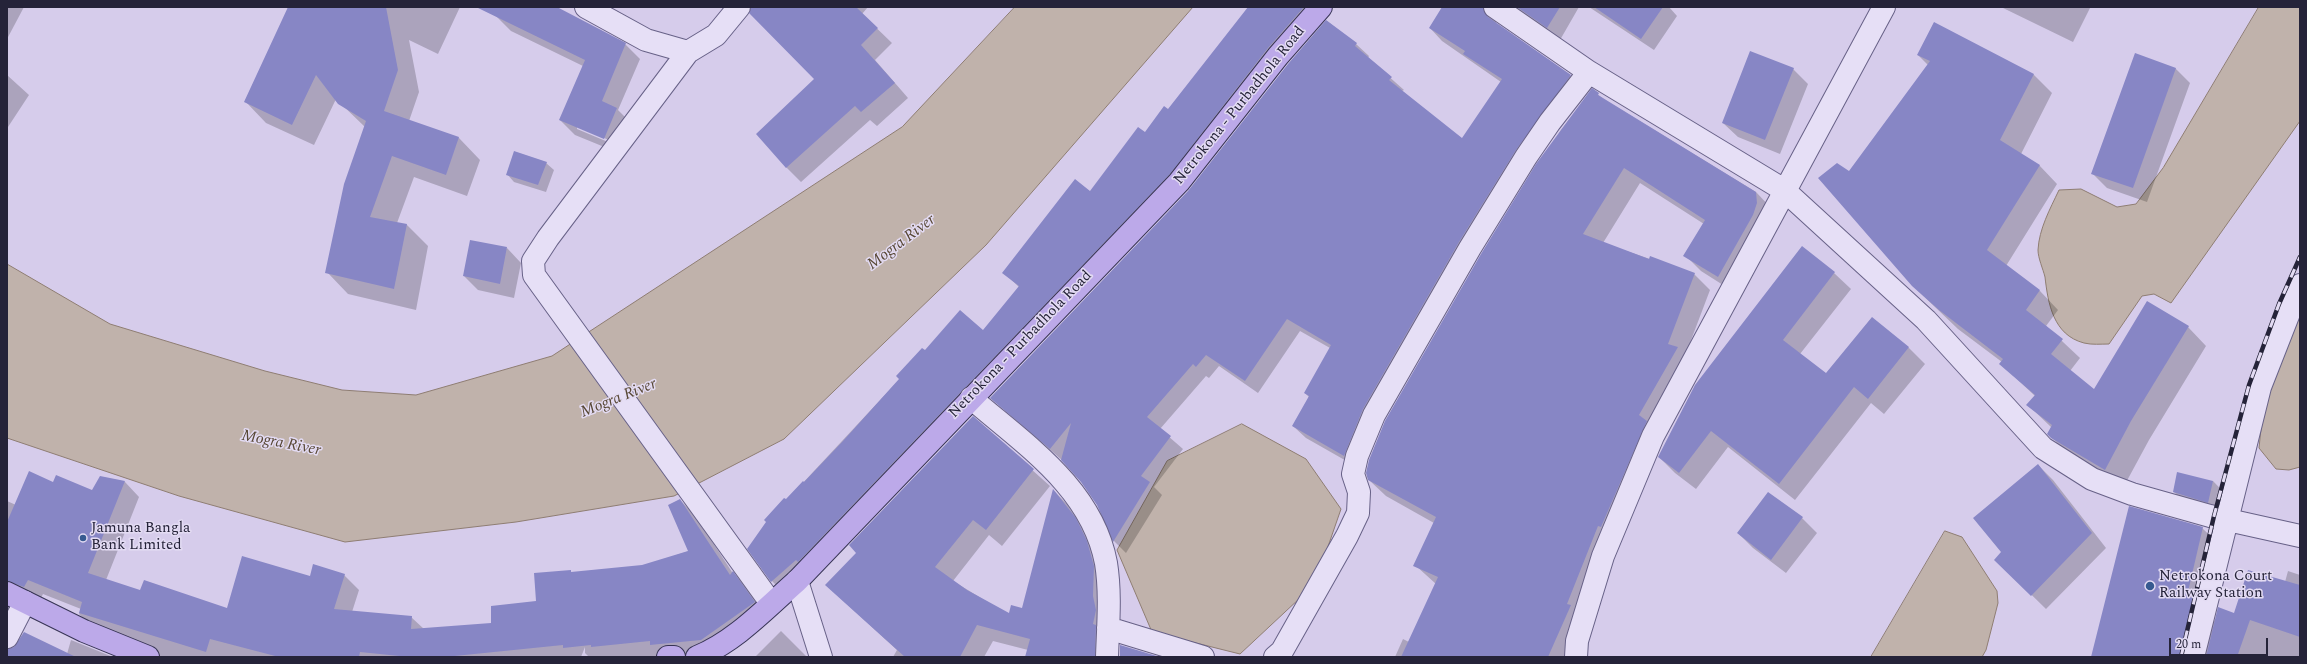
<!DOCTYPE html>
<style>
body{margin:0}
#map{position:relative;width:2307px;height:664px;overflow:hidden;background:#d6cceb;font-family:Spectral,serif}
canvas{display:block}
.frame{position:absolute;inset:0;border:8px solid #252339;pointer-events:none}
.scale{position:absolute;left:2169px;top:638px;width:99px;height:18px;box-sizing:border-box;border:2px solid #252339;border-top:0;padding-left:5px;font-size:12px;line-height:14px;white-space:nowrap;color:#252339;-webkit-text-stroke:3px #e3dbf3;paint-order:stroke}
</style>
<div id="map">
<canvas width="2307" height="664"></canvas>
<div class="frame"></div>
<div class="scale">20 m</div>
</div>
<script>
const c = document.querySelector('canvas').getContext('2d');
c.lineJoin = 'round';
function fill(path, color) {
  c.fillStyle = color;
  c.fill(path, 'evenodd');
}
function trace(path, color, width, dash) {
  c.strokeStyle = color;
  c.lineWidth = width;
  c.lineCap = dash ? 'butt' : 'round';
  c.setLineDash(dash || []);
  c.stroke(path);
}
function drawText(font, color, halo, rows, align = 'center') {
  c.font = font + ' Spectral,serif';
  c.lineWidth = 3;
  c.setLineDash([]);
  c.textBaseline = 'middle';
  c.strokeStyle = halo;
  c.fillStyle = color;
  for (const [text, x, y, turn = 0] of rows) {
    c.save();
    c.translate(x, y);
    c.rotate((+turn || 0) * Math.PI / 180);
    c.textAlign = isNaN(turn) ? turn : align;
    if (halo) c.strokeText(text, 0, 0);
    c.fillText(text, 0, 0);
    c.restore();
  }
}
const water = new Path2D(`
 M1015,7H1193L986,245L784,439L674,496L516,522L345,542L179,496L7,438V264L110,324L265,371L342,390L416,395L552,356L902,127Z
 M2259,7H2300V121L2171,303L2154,294L2142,296L2109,344C2101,344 2092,345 2084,343C2053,335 2048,303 2045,277C2043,269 2038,258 2038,250C2039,229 2050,209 2059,190L2081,189L2117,207L2136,204L2163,168Z
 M2300,298V467L2289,470L2276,469L2259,448L2265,390Z
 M1242,424L1306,459L1341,509L1315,584L1240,654L1152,632L1117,550L1167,461Z
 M1945,531L1962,537L1997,591L1998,603L1986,650L1982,657H1871Z`);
const shadow = new Path2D(`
 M7,7H24L7,39Z
 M289,7H460L438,54L409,40L419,92L409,121L459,138L480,160L467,196L414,177L397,223L407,225L428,246L416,310L348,294L327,272L365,127L336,99L314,145L266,123L245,101Z
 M501,7H552L625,44L640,59L618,110L631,123L619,153L575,135L560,120L583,66L511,31L496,16ZM577,127L609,140L608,142L577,129Z
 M764,7H868L862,14L892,43L875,60L908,98L877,126L870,120L801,182L786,167L815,79Z
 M1249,7H1327L785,594L772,581L786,501L925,352L983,331L1019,287L1004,273L1090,192L1168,110Z
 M1443,7H1579L1560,40L1497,13L1496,24L1570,76L1583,88L1528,162L1357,467L1306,438L1293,426L1309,397L1305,393L1330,348L1300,331L1258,393L1219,366L1209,378L1206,376L1160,429L1183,449L1154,487L1162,495L1126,553L1114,541L1098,504L1081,481L1063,461L991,398L1189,191L1327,21L1356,44L1369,56L1368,58L1404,90L1402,91L1462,140L1501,82L1442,41L1430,28Z
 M1589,7H1669L1677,16L1654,50Z
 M2001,7H2089L2090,8L2073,42Z
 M1934,23L2034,75L2052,93L2021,154L2039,165L2057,184L2006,266L2040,291L2058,310L2046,326L2080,358L2070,371L2094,390L2188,327L2206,346L2149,440L2123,488L2071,456L2052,438L2051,427L2028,405L2035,396L2001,364L2002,362L1958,329L1913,286L1850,172L1928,65L1918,55Z
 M2175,68L2190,83L2147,202L2107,188L2092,173Z
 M1793,69L1808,84L1780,154L1738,137L1723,123Z
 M7,75L29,95L8,127H7Z
 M1592,90L1605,100L1756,192L1772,209L1734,292L1701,271L1685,255L1704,224L1640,183L1603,243L1694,274L1710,290L1571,657H1395L1403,639L1409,642L1436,584L1415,565L1434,523L1386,496L1369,480L1482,255L1561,130Z
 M546,163L554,170L546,192L514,182L507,174Z
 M507,248L521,263L514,298L478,290L464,276Z
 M1834,273L1851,289L1800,354L1826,374L1872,318L1909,348L1925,364L1884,414L1871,403L1795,500L1728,447L1696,489L1675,473L1659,457Z
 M973,417L1050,486L1002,546L989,535L953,581L1009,615L1023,609L1054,491L1069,506L1091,536L1111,657H1026L1028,650L993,641L984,657H893L897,650L826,585L858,553Z
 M2038,465L2053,480L2106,548L2046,609L1996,560L2002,552Z
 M100,477L125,482L139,497L106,580L141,591L227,609L311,578L344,575L359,590L352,612L411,617L424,629L492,624L537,602L570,571L573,573L643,566L689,551L680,500L695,515L732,572L747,587L769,617L691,657H589L585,653V647L581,657H161L94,629L79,614L81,609L43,594L39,602L10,603V649L67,654L71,640L113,657H7V501L16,505L53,483L93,492Z
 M2213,481L2237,506L2199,517L2174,492Z
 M1802,518L1817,533L1786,573L1753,548L1738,533Z
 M2202,528L2223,548L2208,614L2216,622L2234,614L2285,582L2288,571L2300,575V657H2092Z
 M781,631L807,657H755Z`);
const building = new Path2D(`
 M288,7H386L398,70L384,111L459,137L446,175L392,156L370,217L407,224L394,289L325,273L344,184L366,121L338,104L316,75L292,125L244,102Z
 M476,7H557L626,43L602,101L617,108L604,139L559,120L585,60Z
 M751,7H856L878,28L861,45L895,83L861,112L855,106L786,168L756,134L814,79L749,13Z
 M1248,7H1304L1268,48L1170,174L798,562L796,560L771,582L747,549L766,522L764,520L784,498L786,499L803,481L804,482L843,441L899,379L896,376L922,348L925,350L960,310L983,330L1019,286L1002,273L1075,179L1090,191L1138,127L1145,132L1164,106L1168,109Z
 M1442,7H1483L1488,17L1571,75L1516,150L1459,242L1363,409L1344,456L1292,426L1309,396L1304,393L1331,345L1287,319L1245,381L1206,355L1196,367L1193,364L1147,417L1171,436L1141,476L1150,482L1113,542L1097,505L1081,482L1061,460L1071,423L1050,449L990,398L1188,191L1288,64L1326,20L1357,43L1355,46L1392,77L1389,80L1462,138L1502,79L1463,54L1465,51L1429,28Z
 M1517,7H1560L1547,28Z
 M1594,7H1663L1641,39Z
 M1934,22L2034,74L2000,140L2040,165L1987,250L2040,290L2026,310L2063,339L2051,354L2094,389L2147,301L2189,326L2131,421L2105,470L2051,438L2047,434L2052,425L2026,405L2035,395L1999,364L2003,359L1939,310L1912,286L1818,178L1837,163L1849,171L1930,61L1917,55Z
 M1750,51L1794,68L1765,140L1722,123Z
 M2135,53L2176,68L2133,188L2091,174Z
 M1592,88L1599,93L1598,95L1756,192L1757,203L1753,215L1718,277L1683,256L1705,220L1624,168L1583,234L1649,259L1650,256L1695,273L1668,344L1678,347L1639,415L1647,421L1601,527L1598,526L1567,604L1571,605L1548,657H1401L1438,577L1413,566L1436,517L1368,480L1366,473L1369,460L1385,421L1481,254L1536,164Z
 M514,151L547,162L538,185L506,175Z
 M470,240L507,247L500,284L463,276Z
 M1802,246L1835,272L1783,340L1826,373L1872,317L1909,347L1868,399L1854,387L1779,484L1711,431L1679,473L1658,457L1695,385Z
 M973,416L1034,469L986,530L973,520L935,567L967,590L1009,613L1011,605L1022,608L1053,489L1076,518L1087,541L1094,566L1093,596L1096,610L1093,624L1096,625L1095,657H1025L1030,639L977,625L960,657H905L825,585L856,553L849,545Z
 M2038,464L2092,533L2031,596L1994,560L2001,552L1973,518Z
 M29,471L53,482L56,475L92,490L100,476L125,481L88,573L140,590L144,580L227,608L242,556L310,576L313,564L345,574L334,609L412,616L411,629L491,623V606L536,601L534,573L571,570V572L642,565L688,551L668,505L680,499L730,575L733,571L755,602L701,640L650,645V641L591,647V645L563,648V645L445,657H409L360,652L359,657H279L210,639L206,652L79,613L82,602L28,580L24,587L7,581V522Z
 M2177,472L2213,481L2208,503L2173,492Z
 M1768,492L1803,517L1771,560L1737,533Z
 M2129,506L2203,527L2187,596L2195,599L2181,657H2091Z
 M2248,570L2300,585V637L2250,620L2237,657H2206L2218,607L2234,613Z
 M24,632L76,657H7V649L14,647Z
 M1120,645L1160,657H1120Z`);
const minor = new Path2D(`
 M586,7L646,40L688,52L716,35L739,7
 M1495,7L1589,72L1784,190L1926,320L2043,448L2092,479L2132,494L2210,516L2300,536
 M688,52L548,238L533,261L534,275L771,603
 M971,398C1024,444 1092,488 1106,563C1111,594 1108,626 1107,657
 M797,581L821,657
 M1108,628L1203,657
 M7,637L25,602
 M1275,657L1282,651L1347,536L1358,513L1359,492L1353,474L1357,456L1374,415L1470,248L1526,157L1550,122L1589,72
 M1576,657L1577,641L1603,556L1653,436L1884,7
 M2193,657L2260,387L2300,285`);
const major = new Path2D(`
 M7,593L84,631L148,657
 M668,657H674
 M697,657C736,641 766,608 797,581L1179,182L1278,56L1321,7`);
const rail = new Path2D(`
 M2181,657L2214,516L2249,385L2279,304L2300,257`);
const markers = [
 [83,538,4,"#375a90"],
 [2150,586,5,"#375a90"]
];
const streetNames = [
 ["Netrokona - Purbadhola Road",1240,106,-51],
 ["Netrokona - Purbadhola Road",1021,345,-46]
];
const poiNames = [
 ["Jamuna Bangla",91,529],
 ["Bank Limited",91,546],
 ["Netrokona Court",2159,577],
 ["Railway Station",2159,594]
];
const waterNames = [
 ["Mogra River",902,243,-37],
 ["Mogra River",619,399,-22],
 ["Mogra River",281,444,11]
];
fill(water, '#c0b2ab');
trace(water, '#8e7d72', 1);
fill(shadow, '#0003');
fill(building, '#8786c5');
trace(minor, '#676187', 24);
trace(major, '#373455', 24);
trace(minor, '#e6dff6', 22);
trace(major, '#bca9e9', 22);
trace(rail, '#252339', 4.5);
trace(rail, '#e3dbf3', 3, [9]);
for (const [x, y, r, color] of markers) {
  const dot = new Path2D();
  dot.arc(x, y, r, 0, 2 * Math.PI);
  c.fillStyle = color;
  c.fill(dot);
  trace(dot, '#e3dbf3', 1.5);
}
drawText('15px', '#252339', '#e3dbf3', streetNames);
drawText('15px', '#252339', '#e3dbf3', poiNames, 'left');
drawText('italic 16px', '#574734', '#e3dbf3', waterNames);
</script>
